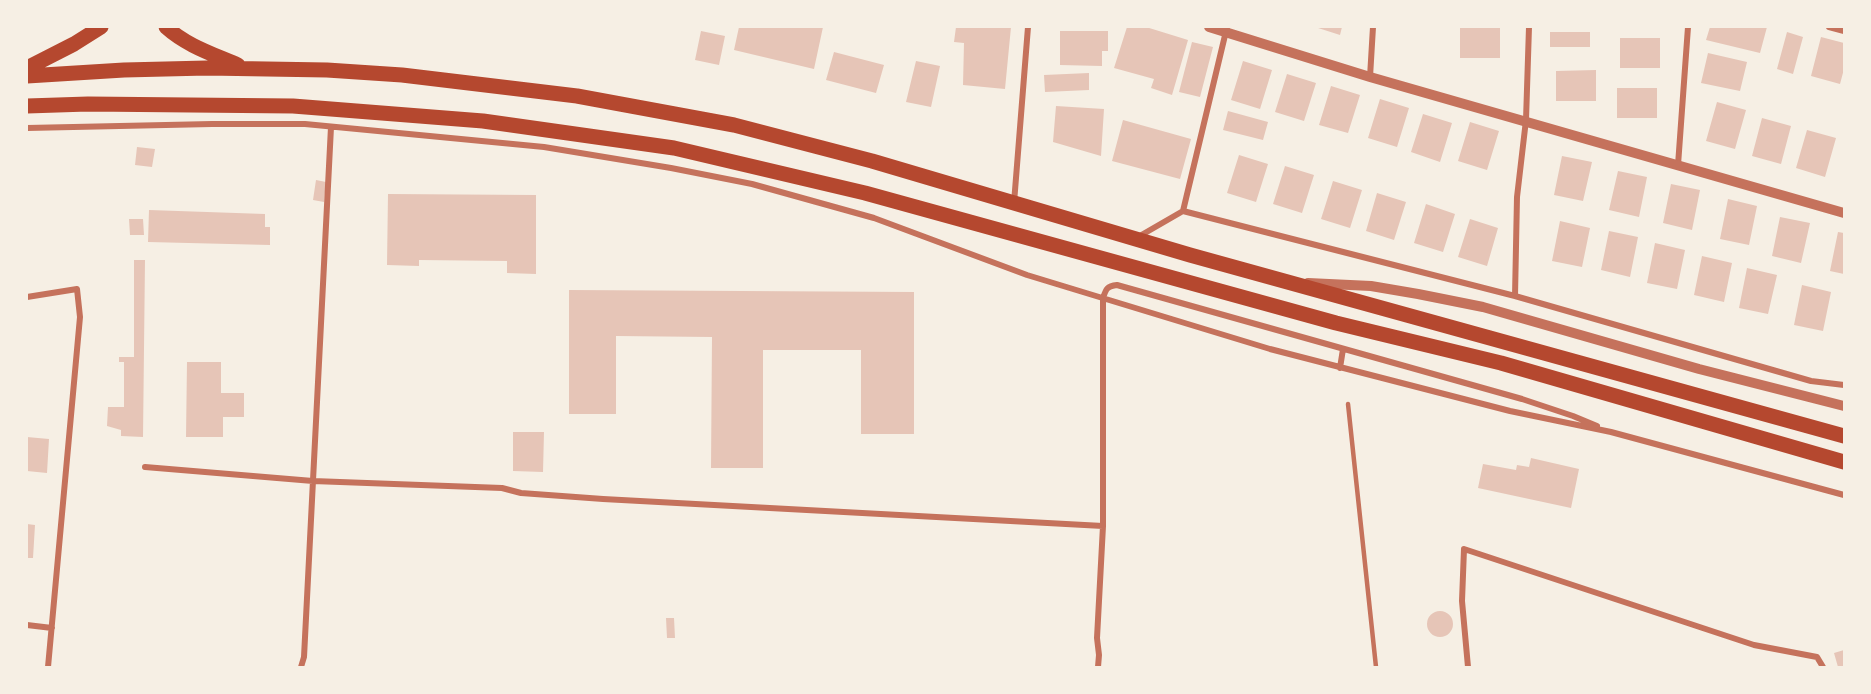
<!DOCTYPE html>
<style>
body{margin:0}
#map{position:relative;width:1871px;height:694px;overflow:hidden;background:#f6efe4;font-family:Karla,sans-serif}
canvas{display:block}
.frame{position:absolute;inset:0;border:28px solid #f6efe4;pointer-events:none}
</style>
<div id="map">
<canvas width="1871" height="694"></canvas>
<div class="frame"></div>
</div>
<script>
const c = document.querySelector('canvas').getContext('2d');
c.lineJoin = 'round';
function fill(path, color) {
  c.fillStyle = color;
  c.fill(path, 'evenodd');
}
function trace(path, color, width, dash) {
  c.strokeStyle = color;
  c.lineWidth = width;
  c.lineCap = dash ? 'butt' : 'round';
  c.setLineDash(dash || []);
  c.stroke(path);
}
const building = new Path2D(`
 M739,27H823L814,69L734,50Z
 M956,27H1011L1005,89L963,85L964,43L954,42Z
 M1127,27H1146L1188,40L1172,95L1151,88L1154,79L1114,68Z
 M1315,27H1342L1340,35Z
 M1710,27H1767L1760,53L1706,40Z
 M1460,28H1500V58H1460Z
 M701,31L725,36L719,65L695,60Z
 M1060,31H1108V51H1102V66L1060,65Z
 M1550,32H1590V47H1550Z
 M1787,32L1803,37L1793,74L1777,69Z
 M1821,37L1844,43V69L1840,84L1811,76Z
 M1620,38H1660V68H1620Z
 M1192,42L1213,47L1200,97L1179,92Z
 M834,52L884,65L876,93L826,80Z
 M1708,53L1747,62L1740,91L1701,83Z
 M916,61L940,66L931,107L906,102Z
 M1243,61L1272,70L1260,109L1231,100Z
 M1596,70V101H1556V71Z
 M1089,73V90L1045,92L1044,75Z
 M1287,74L1316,83L1304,121L1275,112Z
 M1331,86L1360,95L1348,133L1319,125Z
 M1617,88H1657V118H1617Z
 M1380,99L1409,108L1397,147L1368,138Z
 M1717,102L1746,110L1735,149L1706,141Z
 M1056,106L1104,109L1101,156L1053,142Z
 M1228,111L1268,122L1263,140L1223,130Z
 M1423,114L1452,123L1440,162L1411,152Z
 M1762,118L1791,126L1781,164L1752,156Z
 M1123,120L1191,139L1180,179L1112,161Z
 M1470,122L1499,131L1487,170L1458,161Z
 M1807,130L1836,138L1825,177L1796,168Z
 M137,147L155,149L152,167L135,165Z
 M1239,155L1268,164L1256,202L1227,193Z
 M1562,156L1592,162L1583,201L1554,195Z
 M1285,166L1314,175L1302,213L1273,204Z
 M1618,171L1647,177L1639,217L1609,210Z
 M316,180L326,182L324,202L313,200Z
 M1333,181L1362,190L1350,228L1321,219Z
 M1671,184L1700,190L1692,230L1663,223Z
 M1377,193L1406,202L1394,240L1366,231Z
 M388,194L536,195V274L507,273V261L419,260V266L387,265Z
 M1728,199L1757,206L1749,245L1720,239Z
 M1426,204L1455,214L1443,252L1414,243Z
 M149,210L265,214V227H270V245L148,242Z
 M1780,217L1810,223L1801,263L1772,256Z
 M129,219H143L144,235H130Z
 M1470,219L1498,228L1487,266L1458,257Z
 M1560,221L1590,228L1582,267L1552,261Z
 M1609,231L1638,237L1630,277L1601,270Z
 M1838,232L1844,233V274L1830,271Z
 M1655,243L1685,250L1677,289L1647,283Z
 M1702,256L1732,263L1724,302L1694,295Z
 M134,260H145L143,437L121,436V430L107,426L108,407H124V362H119V357H134Z
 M1747,268L1777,275L1768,314L1739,308Z
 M1802,285L1831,292L1823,331L1794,325Z
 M569,290L914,292V434H861V350H763V468H711L712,337L616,336V414H569Z
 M187,362H221V393H244V417H223V437H186Z
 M513,432H544L543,472L513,471Z
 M27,437L49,439L47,473L27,471Z
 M1531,458L1579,469L1571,508L1478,488L1483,464L1516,470L1517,465L1529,467Z
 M27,524L35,525L33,558H27Z
 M1427 624a13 13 0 1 1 26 0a13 13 0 1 1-26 0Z
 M666,618H674L675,638H667Z
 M1844,650V667H1838L1834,653Z`);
const service = new Path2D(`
 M1348,404L1376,667`);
const minor = new Path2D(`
 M1829,27L1844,31
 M1370,77L1373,27
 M27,128L212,124H305L544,147L671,168L752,184L874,218L1027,275L1270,349L1510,411L1611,432L1844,495
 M1678,165L1688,27
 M1014,203L1028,27
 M1183,211L1227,27
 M1138,237L1183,211L1515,296L1811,381L1844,385
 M1515,296L1517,197L1526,120L1529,27
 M27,297L77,289L80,317L48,667
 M1340,368L1343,349
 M145,467L313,481L502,488L521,493L603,499L1103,526
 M27,625L52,628
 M301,667L304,657L331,127
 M1098,667L1099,655L1097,638L1103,526V298C1106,289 1107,286 1117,285L1522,399L1573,416L1597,426
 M1468,667L1462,601L1464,549L1754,645L1817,657L1823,667`);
const tertiary = new Path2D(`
 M1209,27L1370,77L1844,213
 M1308,283L1371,286L1418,294L1483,307L1699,369L1844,406`);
const trunk = new Path2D(`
 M166,27C187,46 213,54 238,65
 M27,68L74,44L101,27
 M27,76L124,70L207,68L327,70L402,75L577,96L734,125L872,161L1190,255L1844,436
 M27,106L88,104L293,106L483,121L674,148L865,193L1336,323L1501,363L1844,462`);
fill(building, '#e6c5b7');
trace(service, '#c5725c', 4.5);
trace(minor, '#c5725c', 6);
trace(tertiary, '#c5725c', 10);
trace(trunk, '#b5482f', 15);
</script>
